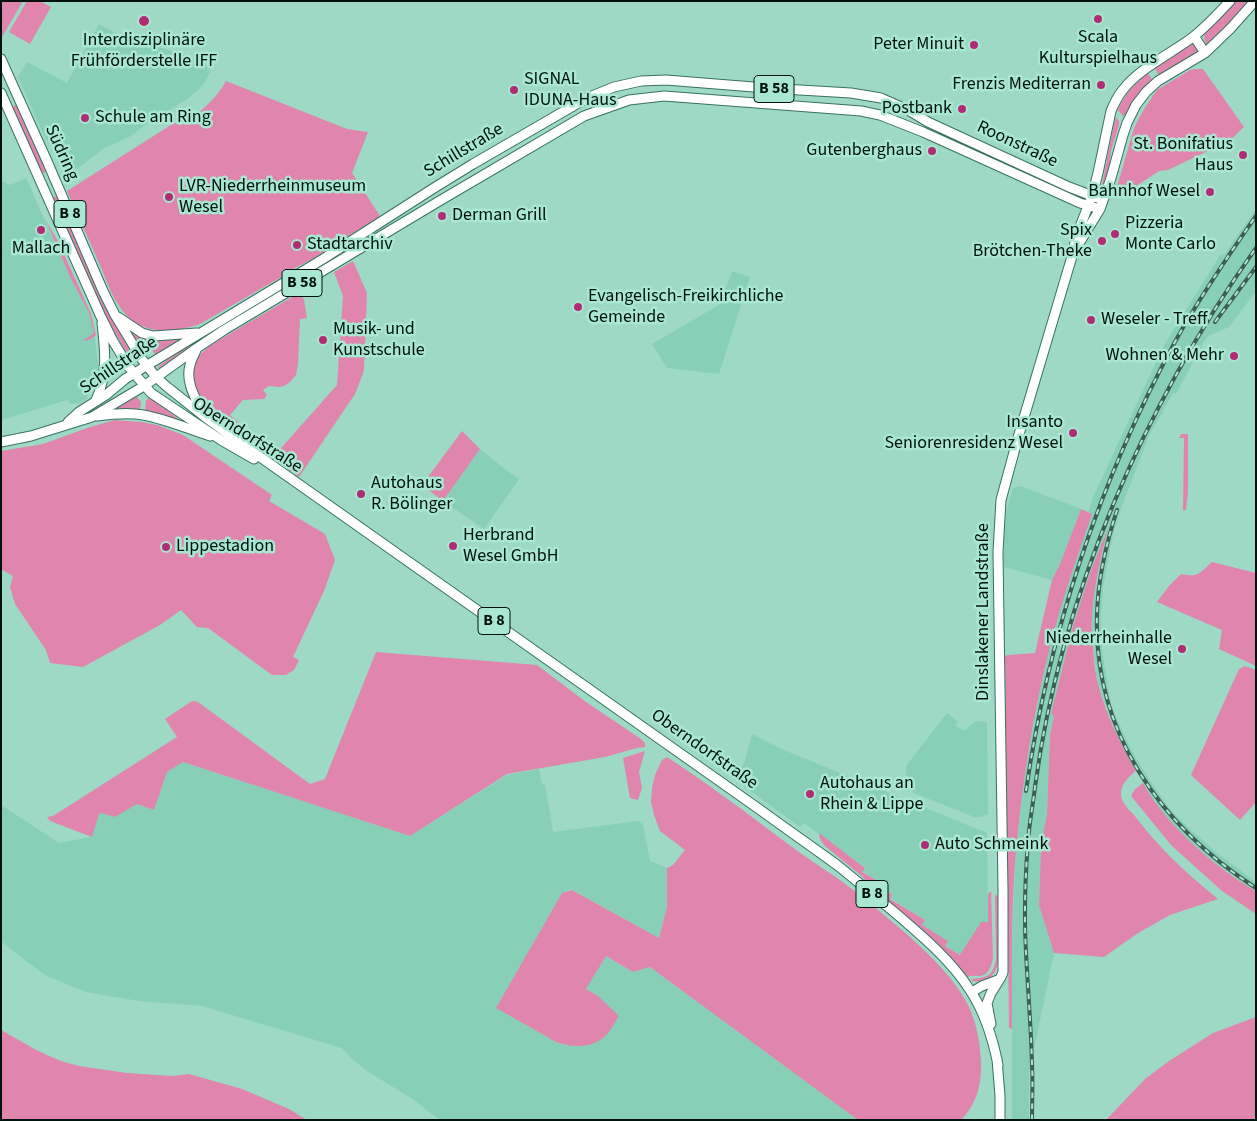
<!DOCTYPE html>
<meta charset="utf-8">
<style>
body{margin:0}
#map{position:relative;width:1257px;height:1121px;overflow:hidden;background:#9dd9c5;font-family:"Source Sans 3",sans-serif}
canvas{display:block}
.frame{position:absolute;inset:0;border:2px solid #00120c;pointer-events:none}
</style>
<div id="map">
<canvas width="1257" height="1121"></canvas>
<div class="frame"></div>
</div>
<script>
const c = document.querySelector('canvas').getContext('2d');
c.lineJoin = 'round';
function fill(path, color) {
  c.fillStyle = color;
  c.fill(path, 'evenodd');
}
function trace(path, color, width, dash) {
  c.strokeStyle = color;
  c.lineWidth = width;
  c.lineCap = dash ? 'butt' : 'round';
  c.setLineDash(dash || []);
  c.stroke(path);
}
function drawText(font, color, halo, rows, align = 'center') {
  c.font = font + ' "Source Sans 3",sans-serif';
  c.lineWidth = 5;
  c.setLineDash([]);
  c.textBaseline = 'middle';
  c.strokeStyle = halo;
  c.fillStyle = color;
  for (const [text, x, y, turn = 0] of rows) {
    c.save();
    c.translate(x, y);
    c.rotate((+turn || 0) * Math.PI / 180);
    c.textAlign = isNaN(turn) ? turn : align;
    if (halo) c.strokeText(text, 0, 0);
    c.fillText(text, 0, 0);
    c.restore();
  }
}
const built = new Path2D(`
 M99,24L121,36L188,56L204,64L211,70L205,82L199,89L186,100L147,124L129,137L104,148L77,169L66,173L58,156L44,136L18,77L27,62L67,83Z
 M26,178L71,279L89,313L94,330L98,365L97,373L95,382L87,397L88,398L80,403L71,404L67,400L1,420V181L10,185Z
 M1256,209V291L1229,327L1208,336L1203,343L1176,394L1173,393L1149,436L1122,506L1114,530L1103,587L1101,618L1102,651L1111,705L1125,737L1136,758L1155,788L1170,809L1188,827L1217,853L1256,882V891L1246,885L1215,863L1181,833L1158,807L1130,761L1113,726L1099,686L1096,673L1091,616L1095,592L1106,534L1090,573L1073,626L1051,714L1054,715L1050,735L1047,814L1041,845L1039,905L1054,953L1029,1073V1120H1012V946L1015,864L1021,803L1027,758L1037,704L1049,647L1065,592L1091,513L1088,512L1094,495L1145,386L1165,344L1202,284L1221,254L1223,256Z
 M732,271L750,277L719,374L667,368L652,344L719,305Z
 M480,449L506,470L519,479L484,529L443,501Z
 M1021,486L1081,509L1060,564L1052,580L1004,567V530L1005,516L1013,488Z
 M947,713L958,722L955,725L964,731L976,721L987,722L988,814L981,817H974L914,793L909,789L906,782V766Z
 M752,734L779,748L987,833L988,922H981L961,955L945,946L947,941L922,925L925,920L890,898L892,893L877,884L878,881L862,871L865,867L804,823L800,827L734,779L744,764Z
 M183,762L410,836L507,775L539,769L542,784L545,785L553,832L639,821L643,825L650,861L667,868V907L659,938L571,889L562,893L497,1008L556,1042L566,1046L598,996L586,989L605,956L633,972L650,967L858,1120H440L411,1098L367,1071L352,1059L342,1048L202,1006L139,1001L86,992L47,976L22,958L1,941V805L59,843L91,837L99,814L102,813L115,817L136,804L154,810L167,772Z`);
const green = new Path2D(`
 M1,1H23L2,37L1,34Z
 M27,1H40L51,7L30,44L9,32Z
 M1233,1H1252L1207,47L1204,38L1205,34Z
 M1194,43L1200,51L1159,76L1155,68L1190,45Z
 M1196,69H1203L1244,127L1223,147H1216L1168,170L1159,171L1130,190L1126,192L1117,189V187L1134,128L1144,109L1157,90L1190,70Z
 M1148,73L1153,81L1126,115L1123,116L1118,110C1124,94 1135,84 1148,73Z
 M226,81L347,129L368,132L352,173L380,216L314,258L289,271L283,276L200,324C169,334 137,336 118,304C110,293 106,278 100,265C89,240 78,216 67,191L174,123L182,125C200,112 216,100 226,81Z
 M18,104L46,168V171L44,173L40,171L12,107Z
 M1116,117L1119,121V125L1111,151L1109,173L1104,184L1102,185L1113,129Z
 M55,196L58,197C82,251 103,308 136,358L131,361L98,302L53,199Z
 M45,219L59,243L78,285L91,314L96,335L91,339L85,341L84,340L93,334L94,332L89,313L71,279Z
 M353,261L367,293L364,371L355,394L299,477C286,468 273,459 261,450C236,433 175,393 198,357C201,353 206,349 209,346L299,293L301,294L304,300L307,318L300,319L298,364L296,375L290,382L284,386L279,387L269,386L263,390L267,395L264,399L243,400L230,415L275,455L337,385L343,296L334,272Z
 M285,285L287,288L201,341L162,369H160L158,368L160,365L225,321Z
 M128,328L150,338L146,351L144,353Z
 M154,338H181L180,339L156,355L152,350Z
 M136,396L141,402L140,411H113V410Z
 M150,397L185,424L145,412L146,400Z
 M115,420L141,422L157,425L183,435L272,495L269,501L325,534L335,560L324,591L293,657L299,660L294,670L286,675H272L208,628L197,627L181,610L160,625L83,667L50,663L46,650L15,604L10,587L13,576L1,569V451L43,444L87,428Z
 M462,431L480,449L443,501L422,485Z
 M1181,434H1188V492L1186,510H1183L1184,438H1179Z
 M1081,509L1092,514C1077,558 1061,602 1050,647C1032,717 1021,791 1015,863C1011,918 1012,974 1012,1029L1009,1028L1005,656L1008,655L1035,653L1052,580L1060,564Z
 M1108,528C1101,557 1094,586 1092,615C1091,625 1092,635 1093,645C1094,659 1095,674 1099,687C1107,717 1121,744 1136,771C1128,777 1120,785 1121,796C1122,803 1129,810 1134,815C1159,848 1186,873 1218,899L1170,915L1138,933L1104,957L1054,953L1039,905L1041,845L1047,814L1050,735L1054,716L1051,714L1073,626L1090,573Z
 M1212,562L1256,573V666L1219,649L1222,630L1157,602L1169,586L1181,574C1198,578 1200,573 1212,562Z
 M376,652L537,665L586,702L641,739L645,743V747L637,748L605,757L507,774L410,836L183,762L167,772L154,810L137,804L115,817L101,813L99,814L92,837L50,821L47,817L53,816L177,737L165,719L192,701L198,702L310,784L325,779Z
 M1245,666L1256,670V802L1240,820L1191,775L1239,669Z
 M645,751L639,772L642,788L638,800L630,798L623,758Z
 M667,757C686,770 705,782 723,796C748,813 771,832 796,850C814,863 834,875 852,889C872,904 891,921 910,937C931,956 953,977 967,1003C976,1020 980,1041 981,1061C982,1083 977,1104 961,1120H858L650,967L633,972L606,956L586,989L598,996L619,1016C615,1022 612,1028 608,1033C595,1049 573,1048 556,1042L496,1008L562,893L572,890L659,938L667,907V868L673,865L685,850L660,831L654,815L651,802L652,788L655,775L662,760Z
 M1143,783C1148,791 1152,799 1158,806C1181,837 1222,872 1256,891V914L1222,891L1171,845L1131,796L1135,789Z
 M819,833L865,868L862,872L878,881L877,884L892,894L890,899L925,920L922,925L948,941L945,946L960,955L981,922H988V894L991,891L993,957C992,965 989,975 980,976C975,976 972,975 968,977C937,942 902,914 866,884L863,877L825,846C822,842 819,839 819,833Z
 M995,894L999,898C999,909 1000,919 1000,930C1000,949 1003,987 972,981L971,979C988,977 991,978 996,960Z
 M1256,1017V1120H1106L1145,1079L1169,1061L1213,1033Z
 M1,1030L38,1051L61,1061L79,1066L127,1073L172,1076L189,1074L242,1089L289,1109L307,1120H1Z`);
const major = new Path2D(`
 M1194,36L1205,53
 M1,59L47,161L103,291L115,315L141,358L156,377L166,386L205,417L256,454L759,809C785,828 811,846 837,865C856,880 874,896 893,911C921,935 950,959 970,990C985,1013 993,1039 998,1065
 M1,93L101,317L113,341L128,366L151,393L221,440L254,459
 M1075,250L1100,209L1111,178L1123,135L1127,123L1136,105L1146,92L1158,81L1205,53L1230,29L1255,1
 M118,317L142,333L153,336L197,333
 M196,350C194,355 191,360 190,365C185,383 196,399 204,415
 M96,400C108,375 105,349 102,323
 M97,416C112,414 128,412 143,415C166,419 188,429 210,436
 M68,422L79,412L106,395L125,379L146,366L323,259L434,188L473,164L587,98L614,87L641,81L666,80L766,88L851,93L881,98L908,110L928,122L1069,187L1103,200
 M1,442L31,436L92,417L144,386L197,348L224,330L441,200L584,116L629,100L664,96L861,111L880,115L923,132L1080,203L1100,209
 M972,992L982,986L998,980
 M991,1024L987,1003L991,993L1001,977L1003,972V890L998,552L1001,500L1017,441L1073,253L1076,237L1092,196L1098,173L1111,111C1114,104 1117,97 1122,91C1138,69 1172,53 1193,37C1207,26 1218,14 1230,1
 M997,1059L1000,1096V1120`);
const rail = new Path2D(`
 M1215,322L1256,267
 M1117,510C1106,544 1098,579 1097,614C1093,731 1160,826 1256,888
 M1026,791C1049,632 1099,482 1176,340C1200,297 1228,256 1256,216
 M1032,1120C1032,1101 1033,1083 1032,1064C1031,1027 1028,990 1026,953C1024,917 1025,879 1028,842C1029,824 1033,805 1035,787C1061,594 1144,406 1256,248`);
const markers = [
 [1098,19,5,"#b02c74"],
 [144,21,6,"#b02c74"],
 [974,45,5,"#b02c74"],
 [1101,85,5,"#b02c74"],
 [514,90,5,"#b02c74"],
 [962,109,5,"#b02c74"],
 [85,118,5,"#b02c74"],
 [932,151,5,"#b02c74"],
 [1243,155,5,"#b02c74"],
 [1210,192,5,"#b02c74"],
 [169,197,5,"#b02c74"],
 [442,216,5,"#b02c74"],
 [41,230,5,"#b02c74"],
 [1115,234,5,"#b02c74"],
 [1102,241,5,"#b02c74"],
 [297,245,5,"#b02c74"],
 [578,307,5,"#b02c74"],
 [1091,320,5,"#b02c74"],
 [323,340,5,"#b02c74"],
 [1234,356,5,"#b02c74"],
 [1073,433,5,"#b02c74"],
 [361,494,5,"#b02c74"],
 [453,546,5,"#b02c74"],
 [166,547,5,"#b02c74"],
 [1182,649,5,"#b02c74"],
 [810,794,5,"#b02c74"],
 [925,845,5,"#b02c74"]
];
const shields = [
 [774,89,40],
 [70,214,32],
 [302,283,40],
 [494,621,32],
 [872,894,32]
];
const shieldNames = [
 ["B 58",774,89],
 ["B 8",70,214],
 ["B 58",302,283],
 ["B 8",494,621],
 ["B 8",872,894]
];
const poiNames = [
 ["Scala",1098,38,"center"],
 ["Kulturspielhaus",1098,59,"center"],
 ["Interdisziplinäre",144,41,"center"],
 ["Frühförderstelle IFF",144,62,"center"],
 ["Peter Minuit",964,45,"right"],
 ["SIGNAL",524,80],
 ["IDUNA-Haus",524,101],
 ["Frenzis Mediterran",1091,85,"right"],
 ["Postbank",952,109,"right"],
 ["Schule am Ring",95,118],
 ["St. Bonifatius",1233,145,"right"],
 ["Haus",1233,166,"right"],
 ["Gutenberghaus",922,151,"right"],
 ["LVR-Niederrheinmuseum",179,187],
 ["Wesel",179,208],
 ["Bahnhof Wesel",1200,192,"right"],
 ["Derman Grill",452,216],
 ["Pizzeria",1125,224],
 ["Monte Carlo",1125,245],
 ["Spix",1092,231,"right"],
 ["Brötchen-Theke",1092,252,"right"],
 ["Stadtarchiv",307,245],
 ["Mallach",41,249,"center"],
 ["Evangelisch-Freikirchliche",588,297],
 ["Gemeinde",588,318],
 ["Weseler - Treff",1101,320],
 ["Musik- und",333,330],
 ["Kunstschule",333,351],
 ["Wohnen & Mehr",1224,356,"right"],
 ["Insanto",1063,423,"right"],
 ["Seniorenresidenz Wesel",1063,444,"right"],
 ["Autohaus",371,484],
 ["R. Bölinger",371,505],
 ["Herbrand",463,536],
 ["Wesel GmbH",463,557],
 ["Lippestadion",176,547],
 ["Niederrheinhalle",1172,639,"right"],
 ["Wesel",1172,660,"right"],
 ["Autohaus an",820,784],
 ["Rhein & Lippe",820,805],
 ["Auto Schmeink",935,845]
];
const streetNames = [
 ["Roonstraße",1017,145,25],
 ["Schillstraße",464,151,-31],
 ["Südring",61,153,66],
 ["Schillstraße",119,366,-34],
 ["Oberndorfstraße",247,436,32],
 ["Dinslakener Landstraße",984,612,-90],
 ["Oberndorfstraße",704,750,35]
];
fill(built, '#88cfb8');
fill(green, '#e085ae');
trace(major, '#377260', 11);
trace(major, '#fff', 9);
trace(rail, '#3c5e53', 4);
trace(rail, '#a9e7d2', 2, [5.5]);
for (const [x, y, r, color] of markers) {
  const dot = new Path2D();
  dot.arc(x, y, r, 0, 2 * Math.PI);
  c.fillStyle = color;
  c.fill(dot);
  trace(dot, '#a9e7d2', 2);
}
for (const [x, y, w] of shields) {
  const box = new Path2D();
  box.roundRect(x - w / 2, y - 13.5, w, 27, 4);
  c.fillStyle = '#a9e7d2';
  c.fill(box);
  trace(box, '#00120c', 1);
}
drawText('bold 16px', '#00120c', null, shieldNames);
drawText('18px', '#00120c', '#a9e7d2', poiNames, 'left');
drawText('18px', '#00120c', '#a9e7d2', streetNames);
</script>
